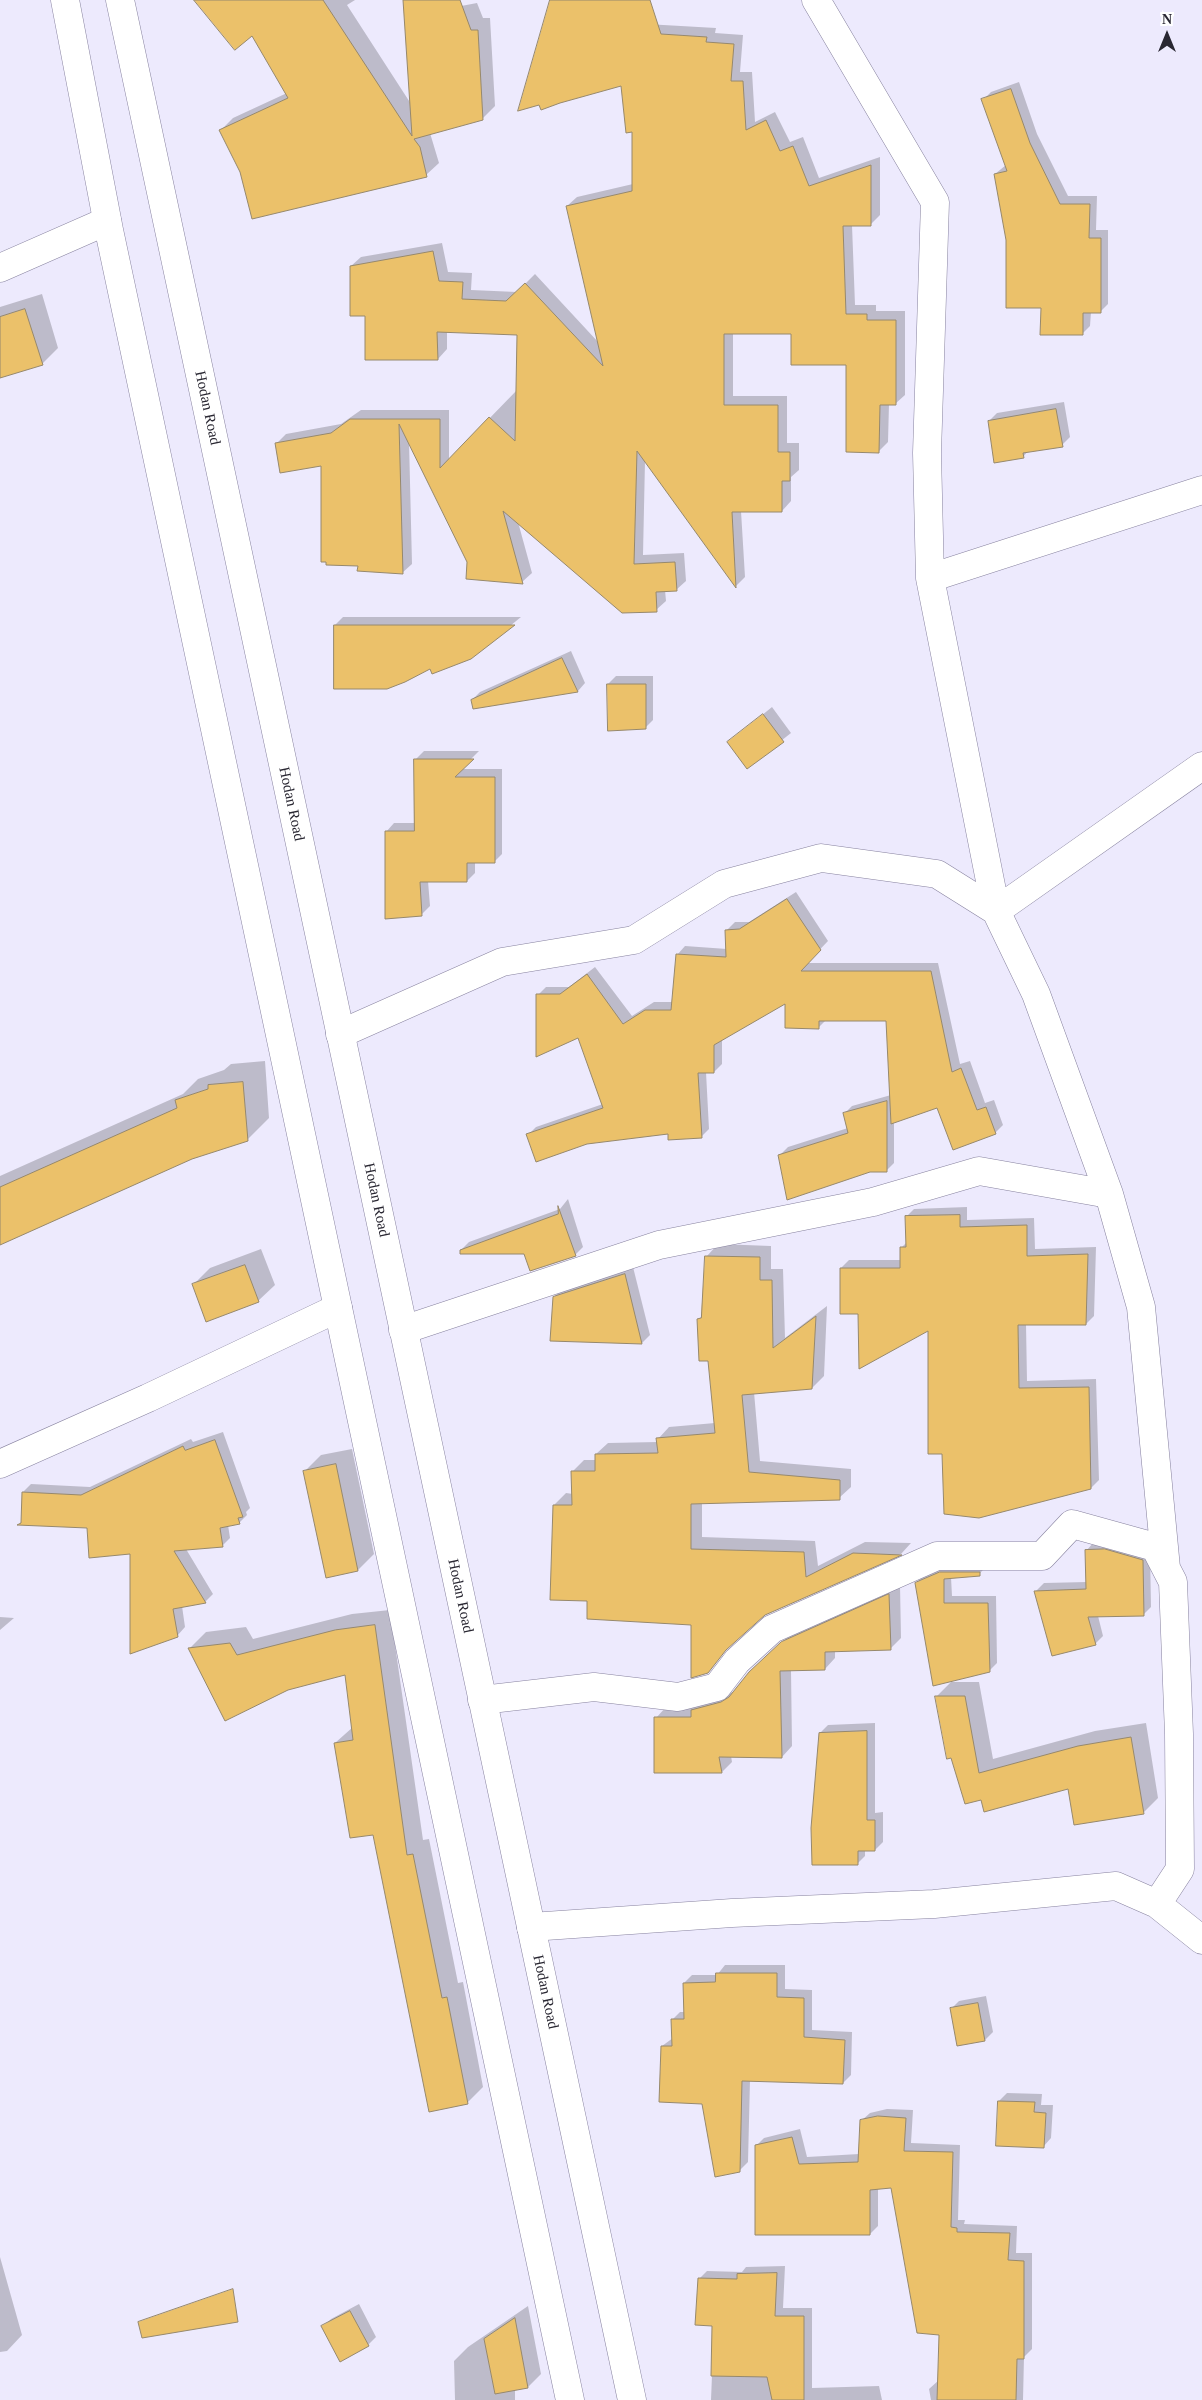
<!DOCTYPE html>
<style>
body{margin:0}
#map{position:relative;width:1202px;height:2400px;overflow:hidden;background:#edeafd;font-family:"Times New Roman",serif}
canvas{display:block}
.north{position:absolute;left:1142px;top:10px;width:50px;height:50px;-webkit-text-stroke:4px #fff;paint-order:stroke;rotate:0deg;font-size:14px;font-weight:700;line-height:20px;text-align:center;color:#292732}
.north::after{content:'';display:block;margin:auto;width:18px;height:22px;background:#292732;clip-path:polygon(50% 0,100% 100%,50% 72%,0 100%)}
</style>
<div id="map">
<canvas width="1202" height="2400"></canvas>
<div class="north">N</div>
</div>
<script>
const c = document.querySelector('canvas').getContext('2d');
c.lineJoin = 'round';
function fill(path, color) {
  c.fillStyle = color;
  c.fill(path, 'evenodd');
}
function trace(path, color, width, dash) {
  c.strokeStyle = color;
  c.lineWidth = width;
  c.lineCap = dash ? 'butt' : 'round';
  c.setLineDash(dash || []);
  c.stroke(path);
}
function drawText(font, color, halo, rows, align = 'center') {
  c.font = font + ' "Times New Roman",serif';
  c.lineWidth = 4;
  c.setLineDash([]);
  c.textBaseline = 'middle';
  c.strokeStyle = halo;
  c.fillStyle = color;
  for (const [text, x, y, turn = 0] of rows) {
    c.save();
    c.translate(x, y);
    c.rotate((+turn || 0) * Math.PI / 180);
    c.textAlign = isNaN(turn) ? turn : align;
    if (halo) c.strokeText(text, 0, 0);
    c.fillText(text, 0, 0);
    c.restore();
  }
}
const shadow = new Path2D(`
 M202,0H355L347,5L411,104L419,14L477,3L483,18H490L495,106L483,118L430,133L439,163L426,175L241,172L221,130L233,118L287,93L252,34Z
 M551,0H640L576,20L716,28L715,33L743,35L740,72H752L755,122L775,112L790,142L803,137L819,178L880,157V215L870,225H852L855,305H876V311H905V395L895,404H889L888,442L878,452L848,364L792,333H733V396H787V443H799V470L791,477V501L782,511H741L745,577L736,586L645,461L643,555L684,553L686,581L676,590H665L666,601L656,610L518,522L532,573L522,582L468,562L409,441L412,564L402,573L359,565L322,464L277,443L286,434L341,424L361,410H449V460L518,389V333L447,331V349L438,359L367,315L351,266L361,257L442,243L448,272L472,273L471,290L517,292L535,274L599,343L567,206L577,197L633,184V131L622,84Z
 M1019,82L1037,134L1068,196H1097L1096,230H1108V304L1100,312H1091L1090,326L1082,334L1042,307L1008,240L995,174L1006,165L983,100L991,92Z
 M42,294L58,348L42,364L0,377V307Z
 M1064,402L1070,437L1062,445L1028,451L1023,457L989,421L997,413Z
 M343,617H521L471,658L430,667L335,625Z
 M571,651L585,683L578,691L474,708L472,700L480,692Z
 M616,676H653V720L645,728L608,684Z
 M772,707L791,733L748,767L729,742Z
 M424,751H479L461,769H502V854L494,862H475V873L467,881H428L430,906L422,914L386,917V832L394,823H416V759Z
 M796,892L828,941L807,963H938L960,1064L970,1061L985,1103L994,1100L1003,1125L995,1133L938,1106L894,1122V1163L886,1171L779,1156L788,1147L848,1128L844,1114L852,1106L891,1095L887,1020H826L819,1027L786,1002L722,1040V1064L714,1072H706L709,1129L701,1137L669,1133L528,1135L536,1127L603,1104L578,1036L538,995L546,987H569L595,967L632,1016L654,1002H673L677,955L685,946L727,949V930L735,922H749Z
 M265,1061L269,1118L247,1140L191,1158L0,1243V1176L183,1094L198,1079L224,1070L231,1064Z
 M568,1199L583,1247L575,1255L461,1250L469,1242L560,1209Z
 M967,1207V1220L1034,1218L1035,1249L1096,1247L1094,1316L1086,1324H1026L1027,1381L1096,1379L1099,1480L1091,1488L944,1453L929,1329L859,1313L841,1268L849,1260H901V1248L907,1242L906,1217L914,1209Z
 M718,1244L771,1246V1269H783L785,1338L827,1306L824,1376L812,1388L754,1392L760,1461L851,1469V1487L839,1498L702,1503V1537L815,1541L818,1566L865,1542L911,1543L901,1554L765,1614L734,1641L707,1672L692,1623L588,1600L554,1505L566,1493L573,1494L572,1472L584,1460H596V1454L608,1443L658,1442V1439L669,1427L715,1423L709,1359L699,1319L703,1315L707,1256Z
 M261,1249L275,1285L258,1301L194,1284L210,1268Z
 M633,1267L650,1335L642,1343L551,1340L554,1297L562,1289Z
 M223,1432L250,1508L246,1512L247,1515L239,1523L228,1525L230,1538L222,1546L186,1549L213,1594L205,1602L182,1606L185,1627L177,1636L132,1553L88,1527L20,1524L22,1521L23,1492L31,1484L90,1487L191,1439L193,1442Z
 M352,1449L374,1554L358,1570L326,1577L304,1472L321,1455Z
 M1094,1542L1150,1552L1151,1607L1143,1615L1098,1616L1103,1636L1095,1644L1053,1654L1036,1591L1044,1583L1087,1582L1086,1551Z
 M949,1564L987,1566L979,1574L951,1577L952,1596H996L997,1663L989,1671L916,1583L924,1575Z
 M900,1585L901,1638L890,1649L835,1650V1658L825,1669L791,1670L792,1746L782,1757L731,1756L732,1762L722,1772L656,1718L666,1707H696L703,1700L733,1692L761,1661L793,1632Z
 M390,1610L423,1840L429,1839L458,1983L463,1982L483,2087L467,2103L374,1833L335,1743L353,1727L346,1674L190,1648L206,1632L246,1627L253,1639L352,1614Z
 M0,1617L14,1618L0,1630Z
 M951,1682H979L993,1759L1095,1731L1146,1723L1158,1798L1143,1813L1069,1788L982,1798L936,1697Z
 M875,1723V1813L883,1812V1842L875,1850H865V1856L857,1864L820,1733L828,1725Z
 M725,1965H785V1989L812,1990V2030L852,2032L851,2075L843,2083L750,2080L748,2162L740,2170L703,2103L662,2046L673,2038L672,2020L680,2012H685L684,1983L692,1975H717Z
 M986,1996L993,2032L985,2040L951,2009L959,2001Z
 M1007,2093L1042,2094L1041,2105H1053L1051,2138L1043,2147L999,2101Z
 M887,2109L913,2110L911,2143L960,2145L958,2220H965L964,2224L1017,2226L1016,2253H1032V2349L1024,2357L1023,2400H931L929,2389L939,2380L940,2334L892,2186L878,2188V2226L870,2234L756,2146L764,2138L800,2129L807,2157L859,2154L861,2121L870,2113Z
 M0,2257L22,2335L7,2351L0,2352Z
 M785,2266L783,2308H812V2388L879,2386L882,2400H711L714,2324L699,2279L707,2271L742,2272L746,2267Z
 M359,2304L376,2337L368,2345L323,2327L331,2319Z
 M528,2306L541,2374L528,2387L515,2389V2400H455L454,2361L468,2347Z`);
const building = new Path2D(`
 M194,0H323L412,136L403,0H460L471,30H478L483,120L414,139L420,147L427,177L252,219L240,172L219,130L288,98L252,36L235,50Z
 M550,0H650L661,34L707,37L706,42L734,44L731,81H743L746,130L766,120L780,151L793,146L809,186L871,165V226H843L846,314H867V320H896V405H880L879,453L846,452V365H791V334H724V405H778V452H790V481H782V512H732L736,588L637,451L634,564L675,562L677,591L656,592L657,612L622,613L503,511L523,584L466,579L467,562L399,424L403,574L357,571L358,566L326,565V562H321V466L280,473L275,443L331,433L350,419H440V468L489,417L515,441L517,335L437,332L438,360H365V316H350V266L433,251L439,281L463,282L462,299L506,301L525,283L603,366L566,206L632,191V132L626,133L621,86L560,103L541,110L539,105L518,111Z
 M1011,89L1030,143L1060,204H1090L1089,238H1101V313H1083V335H1040L1041,308H1006V240L994,174L1007,171L981,99Z
 M25,309L43,365L0,378V317Z
 M1056,409L1063,447L1023,453L1024,458L994,463L988,421Z
 M334,625H515L471,659L432,674L430,669L405,682L387,689H334Z
 M562,658L578,692L473,709L471,700Z
 M607,684H646V729L608,731Z
 M763,714L784,742L747,769L727,742Z
 M414,759H474L455,777H495V863H467V882H420L422,916L385,919V831H414Z
 M787,899L821,950L801,971H931L952,1072L961,1068L977,1110L986,1107L996,1134L953,1150L937,1108L891,1124L886,1021H819V1029L785,1028V1004L714,1045V1073H698L702,1138L668,1140V1134L587,1144L536,1162L526,1134L603,1108L578,1038L536,1057V994H560L587,974L623,1024L645,1010H671L676,954L726,957L725,930L739,929Z
 M243,1082L248,1141L192,1159L0,1245V1187L177,1108L175,1100L208,1089V1085Z
 M887,1101V1172H870L787,1200L778,1155L848,1133L843,1113Z
 M558,1206L576,1256L530,1271L524,1254H460V1250L558,1214Z
 M960,1215V1227L1027,1225V1256L1088,1254L1086,1325H1018L1019,1388L1089,1387L1091,1489L979,1518L944,1514L942,1454H928V1331L859,1369L858,1314H840V1268H900V1247H906L905,1216Z
 M705,1256L760,1257V1280H772L773,1348L816,1316L812,1389L742,1395L749,1472L840,1480V1500L691,1504V1549L804,1552L806,1577L853,1553L902,1555L765,1615L726,1650L708,1673L691,1678V1625L587,1619V1601L550,1600L553,1505H572L571,1471H595V1454L658,1453L656,1438L715,1433L708,1361H699L697,1319L701,1318Z
 M245,1265L259,1302L206,1322L192,1284Z
 M625,1274L642,1344L550,1341L553,1297Z
 M215,1440L243,1517L238,1518L240,1524L220,1528L223,1547L174,1551L206,1603L173,1609L178,1637L130,1654V1554L89,1558L87,1528L17,1525L21,1523L22,1492L81,1495L183,1446L185,1450Z
 M336,1464L358,1571L326,1578L303,1471Z
 M1105,1549L1143,1560L1144,1616L1088,1617L1096,1645L1052,1656L1034,1591L1086,1589L1085,1550Z
 M940,1572H980V1576L944,1579V1603H988L990,1672L933,1686L915,1583Z
 M889,1594L891,1650L825,1652V1670L780,1671L782,1758L719,1757L722,1773H654V1717H691V1710L721,1702L729,1697L749,1672L781,1642Z
 M375,1625L407,1855L413,1854L442,1998L447,1997L468,2104L429,2112L373,1835L350,1838L334,1743L353,1740L345,1675L288,1690L225,1721L188,1648L230,1643L237,1655L335,1630Z
 M935,1696H965L979,1773L1078,1746L1131,1737L1144,1814L1074,1825L1068,1789L984,1812L981,1800L965,1804L951,1758L947,1759Z
 M867,1731V1820H875V1851H858V1865H812L811,1828L819,1733Z
 M716,1973H777V1997L804,1998V2037L845,2040L843,2084L742,2081L740,2172L715,2177L702,2104L659,2102L661,2046H672L671,2019H684L683,1983L715,1982Z
 M978,2003L985,2041L957,2046L950,2008Z
 M998,2101L1035,2102L1034,2112L1046,2113L1044,2148L996,2146Z
 M878,2116L906,2118L904,2151L953,2152L951,2227L957,2228V2232L1010,2233L1008,2260L1024,2261V2359H1017L1016,2400H937L939,2335L917,2333L891,2188L870,2190V2235H755V2145L792,2137L799,2164L858,2162L860,2120Z
 M777,2273L775,2316H804V2400H772L767,2377L711,2376L712,2326L695,2325L698,2278L737,2279V2274Z
 M233,2289L238,2322L142,2338L138,2322Z
 M350,2311L369,2346L340,2362L321,2326Z
 M515,2318L528,2388L495,2394L484,2339Z`);
const minor = new Path2D(`
 M816,0L935,202L927,453L930,578L996,911L1202,766
 M0,268L107,221
 M930,578L1202,490
 M340,1034L502,962L634,940L724,884L821,858L937,874L996,911L1036,994L1109,1194
 M403,1330L659,1245L873,1202L979,1171L1109,1194L1141,1307L1166,1568
 M0,1464L148,1398L338,1308
 M482,1700L594,1687L678,1697L717,1687L737,1661L772,1629L937,1556H1042L1072,1524L1155,1547L1173,1582L1179,1734L1180,1869L1157,1904
 M531,1927L732,1913L934,1904L1116,1886L1157,1904L1202,1940`);
const major = new Path2D(`
 M65,0L109,230L570,2400
 M120,0L632,2400`);
const streetNames = [
 ["Hodan Road",207,408,78],
 ["Hodan Road",291,804,78],
 ["Hodan Road",376,1200,78],
 ["Hodan Road",460,1596,78],
 ["Hodan Road",545,1992,78]
];
fill(shadow, '#0003');
fill(building, '#ebc16a');
trace(building, '#96886c', 1);
trace(minor, '#87829f', 29);
trace(major, '#87829f', 29);
trace(minor, '#fff', 28);
trace(major, '#fff', 28);
drawText('15px', '#292732', '#fff', streetNames);
</script>
